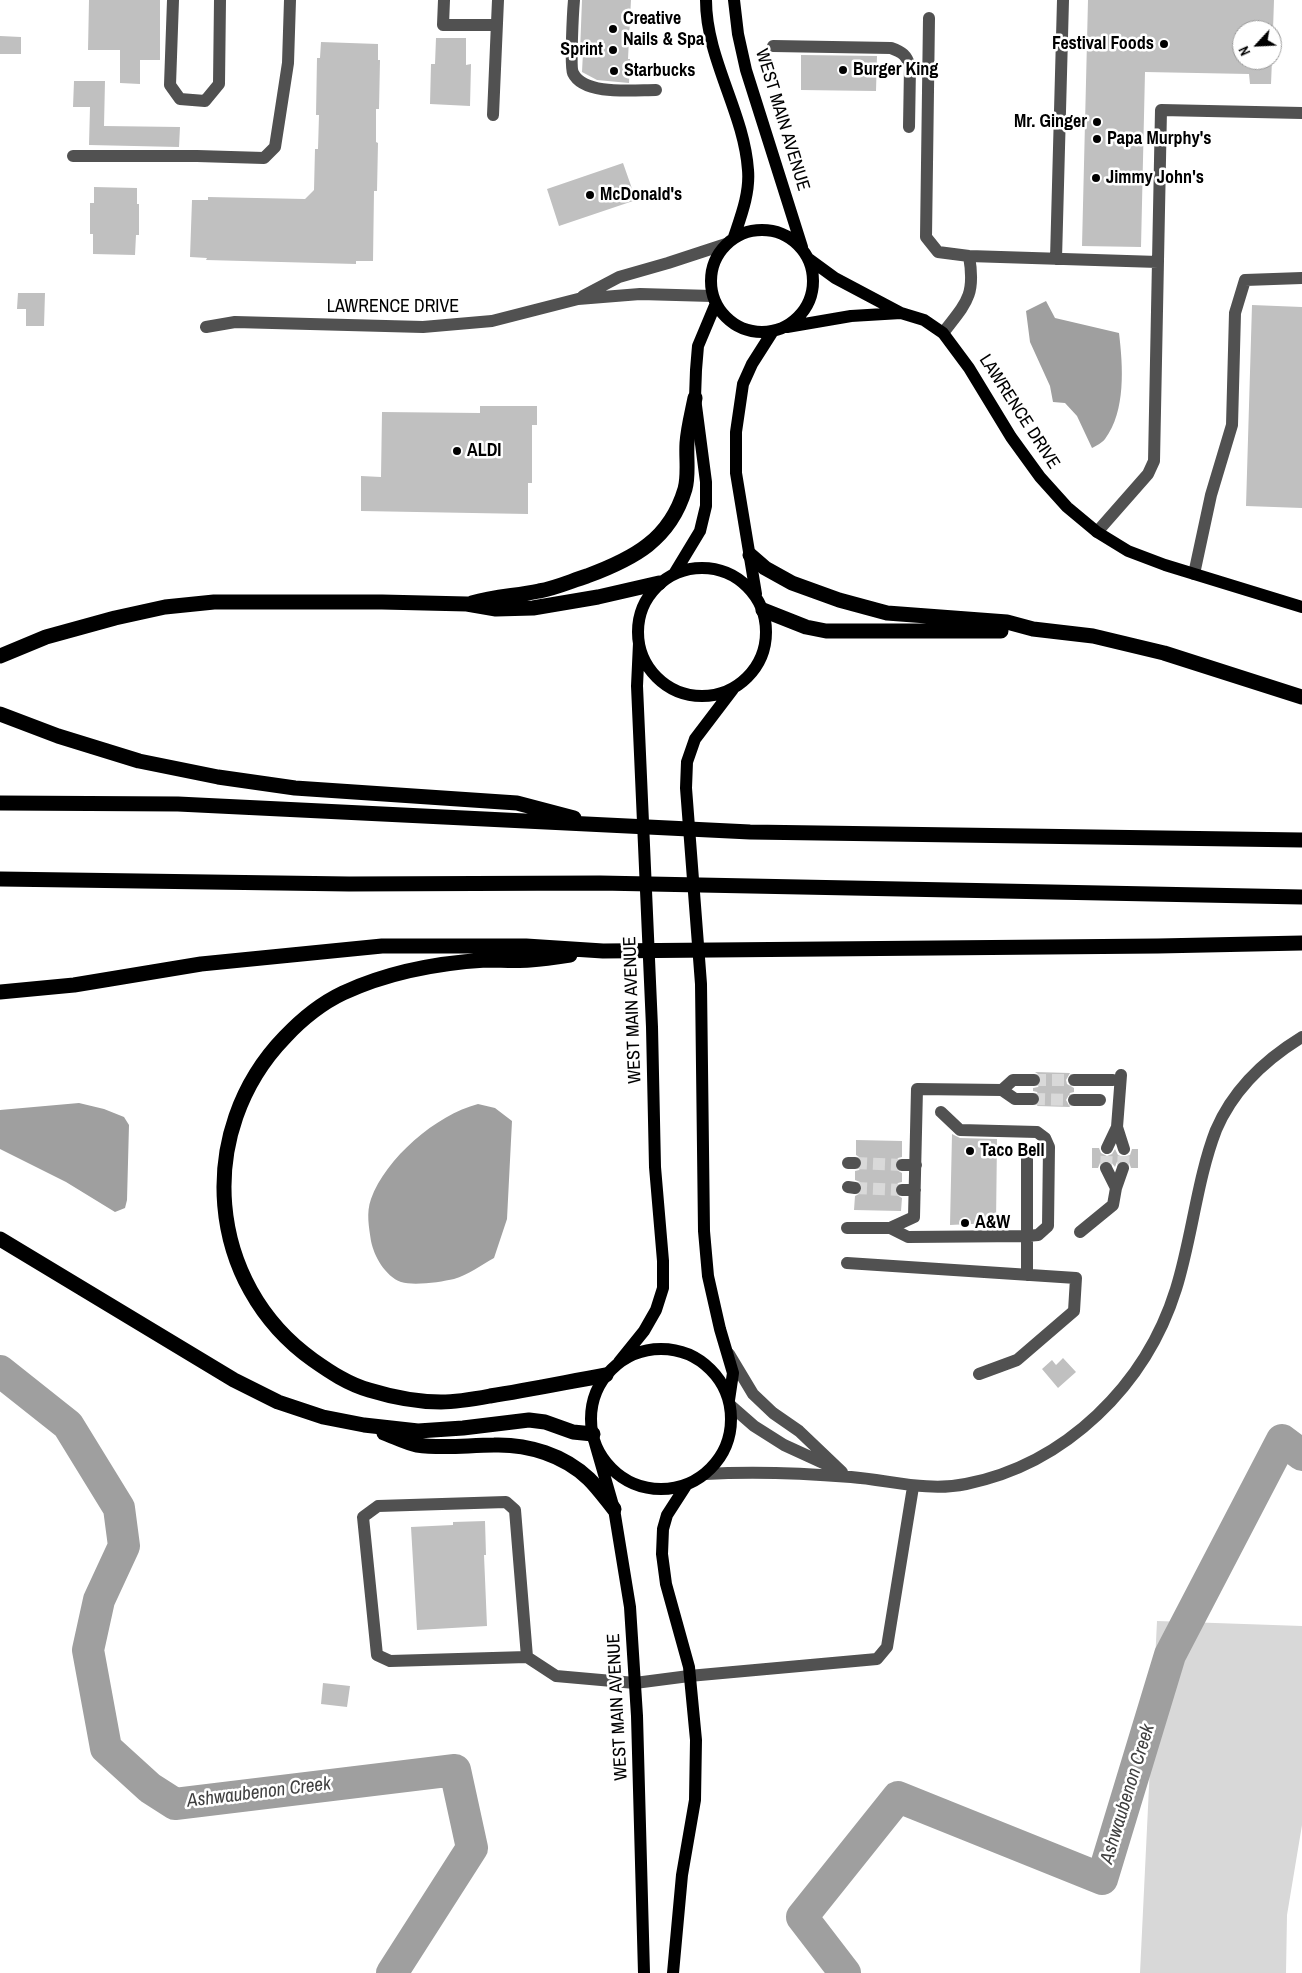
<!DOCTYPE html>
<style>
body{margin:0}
#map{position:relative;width:1302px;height:1973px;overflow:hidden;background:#fff;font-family:"Archivo Narrow",sans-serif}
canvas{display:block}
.north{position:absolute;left:1232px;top:20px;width:50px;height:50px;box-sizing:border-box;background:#fff;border:1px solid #999;border-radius:50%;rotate:245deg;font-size:14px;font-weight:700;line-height:20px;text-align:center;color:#000}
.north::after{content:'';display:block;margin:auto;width:18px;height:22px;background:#000;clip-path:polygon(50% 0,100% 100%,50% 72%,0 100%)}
</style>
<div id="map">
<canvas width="1302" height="1973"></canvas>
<div class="north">N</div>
</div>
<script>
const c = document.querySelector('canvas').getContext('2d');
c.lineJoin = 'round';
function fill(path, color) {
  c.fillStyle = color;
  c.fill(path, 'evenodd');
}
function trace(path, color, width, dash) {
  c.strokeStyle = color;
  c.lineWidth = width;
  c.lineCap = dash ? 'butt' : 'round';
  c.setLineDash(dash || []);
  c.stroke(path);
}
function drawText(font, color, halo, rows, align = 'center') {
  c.font = font + ' "Archivo Narrow",sans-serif';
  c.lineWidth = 5;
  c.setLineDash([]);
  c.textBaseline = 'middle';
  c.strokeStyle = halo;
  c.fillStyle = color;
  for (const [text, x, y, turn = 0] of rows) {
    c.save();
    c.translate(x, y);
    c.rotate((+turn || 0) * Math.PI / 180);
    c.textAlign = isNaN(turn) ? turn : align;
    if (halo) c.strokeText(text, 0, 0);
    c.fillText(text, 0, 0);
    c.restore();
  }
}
const green = new Path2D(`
 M1157,1621L1302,1626V1825L1287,1915L1286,1973H1140Z`);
const water = new Path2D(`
 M1046,301L1055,318L1119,333C1123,366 1126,411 1105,439C1102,443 1096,446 1092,448L1077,416L1065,403L1053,402L1050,386L1030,342L1026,311Z
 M79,1103L104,1109L124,1117L129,1125L127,1200L125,1208L115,1212L66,1182L0,1149V1110Z
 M478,1104L495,1108L512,1121L507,1219L494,1258C481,1265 468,1275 454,1279C441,1282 414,1286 401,1282C385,1276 374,1256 371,1241C369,1227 366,1213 371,1199C386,1158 436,1115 478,1104Z`);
const river = new Path2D(`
 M0,1371L68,1425L119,1508L124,1546L99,1600L88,1650L106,1748L150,1788L175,1804L455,1770L472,1848L392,1973
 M845,1973L802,1917L898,1797L1102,1879L1170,1655L1282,1440L1302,1455`);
const building = new Path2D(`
 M89,0H160V60H140V84L120,83V50H88Z
 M582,0H631L628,59H630L629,83L597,80L582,72L583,52H580Z
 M1088,0H1274L1273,30H1242V60H1272L1271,84H1250L1249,74L1145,72L1141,247L1082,246Z
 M0,36L21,37V54H0Z
 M436,38H466V65L471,64L470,106L430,104L431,64H435Z
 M321,42L378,44V60H380L379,109H376V142L378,143L377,191H374L373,261H356V264L206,260L207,258L190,257L192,200H208V197L305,199L314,190L315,149H318L319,115H316L317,58H320Z
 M801,55L877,56L876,91L801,90Z
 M74,81H105L104,126L180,127L179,147L89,145L90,107H73Z
 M623,163L636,200L559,226L547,189Z
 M94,187L137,188V204H139V235H136L135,255L93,254V234H90V203H94Z
 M18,293H45L44,326H26V309H17Z
 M1252,305L1302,307V508L1246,506Z
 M480,406H537V425H532V483H528V514L361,511V476L381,477L382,412L480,413Z
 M1035,1072L1070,1073L1066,1080L1067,1084L1074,1088V1092L1070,1093L1066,1100L1070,1107L1037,1106L1041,1099L1037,1092L1033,1091V1088L1038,1087L1042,1080L1041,1076Z
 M952,1134L960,1138L997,1139L996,1224H970L950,1225Z
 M856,1140L902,1141V1157L898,1158L894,1165L895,1169L902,1173V1182L898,1183L894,1190L895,1194L902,1198L901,1211L854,1210L855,1196L861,1193L863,1189L860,1182L855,1180V1171L859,1170L863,1163L862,1159L856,1155Z
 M1092,1148H1099L1101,1153L1107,1156L1112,1154L1115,1149L1118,1155L1123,1157L1130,1155L1132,1149H1138V1168H1131L1129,1162L1122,1160L1117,1162L1115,1167L1111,1162L1106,1160L1100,1163L1098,1168H1092Z
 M1063,1358L1076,1372L1058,1388L1042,1369L1052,1360L1056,1365Z
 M485,1521L486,1555H484L487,1626L417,1630L411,1527L453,1525V1522Z
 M323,1683L350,1686L347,1707L321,1704Z`);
const minorTunnel = new Path2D(`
 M1034,1080H1074
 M1033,1099L1074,1100
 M855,1163L902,1165
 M1106,1168L1107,1148
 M1123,1168L1124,1149
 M855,1188L902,1190`);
const minor = new Path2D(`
 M173,0L170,85L180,99L205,101L219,84L220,0
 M444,0L443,25H496
 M574,0C573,11 570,67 573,73C584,96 634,90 656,90
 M929,18L926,237L938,252L969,256L1158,262
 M773,46L891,48C902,52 907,55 910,67L909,127
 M493,115L498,0
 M73,156H197L264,158L275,147L280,115L288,63L290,0
 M1056,259L1063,0
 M583,296L619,277L668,263L726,244
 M206,327L235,322L423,327L492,321L578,299L640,294L712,296
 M943,333C966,303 976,296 969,256
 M1097,532L1148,474L1154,461L1161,110L1302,113
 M1194,574L1211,495L1232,425L1235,313L1245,280L1302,278
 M1074,1080H1113
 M1002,1090L1013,1080H1034
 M1074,1100H1100
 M1117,1127L1124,1149
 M1107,1148L1117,1127L1121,1075
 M848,1163H855
 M902,1165H916
 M848,1187L855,1188
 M1116,1188L1123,1168
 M902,1190H915
 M847,1228H890L914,1217L917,1089L1002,1090L1015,1099H1033
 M890,1228L908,1237L1027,1236L1038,1235L1048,1226L1049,1147L1045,1138L1037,1132L960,1130L941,1112
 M1080,1232L1113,1205L1116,1188L1106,1168
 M847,1263L1076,1278L1074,1311L1017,1360L979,1374
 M1027,1275V1158
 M729,1354L753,1394L773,1413L799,1431L842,1472
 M730,1405L754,1426L784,1445L832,1467
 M705,1474C754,1471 802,1473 851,1477C890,1480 927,1492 966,1484C1066,1464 1146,1385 1176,1289C1192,1238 1197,1179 1216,1130C1233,1090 1266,1059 1302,1037
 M527,1657L390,1661L377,1655L363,1517L378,1506L506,1502L515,1510L527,1657L556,1676L635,1683L689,1676L877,1659L887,1647L913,1487`);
const major = new Path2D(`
 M706,0C706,59 744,112 748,170C750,193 741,216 734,237
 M734,0L738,34L746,70L802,247
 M711 281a51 51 0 1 1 102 0a51 51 0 1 1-102 0Z
 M809,259L835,278L901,313L924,320L943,333L969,368L1011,437L1040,477L1067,507L1097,532L1128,551L1165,565L1302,607
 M787,327L851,316L901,313
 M638 632a64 64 0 1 1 128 0a64 64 0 1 1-128 0Z
 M674,574L700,531L706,506V482L695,398L696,370L698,346L716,303
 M756,594L736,473V432L743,384L752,364L773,331
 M591 1419a70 70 0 1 1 140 0a70 70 0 1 1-140 0Z
 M619,1362L644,1331L656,1310L663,1288V1261L655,1167L652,1027L637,686L639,643
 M729,1400L733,1373L720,1329L708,1276L704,1231L701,984L686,788L687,762L695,739L733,689
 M595,1443L614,1509L630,1607L637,1716L644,1973
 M673,1973L682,1875L695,1800L696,1740L689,1667L666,1584L662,1554L663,1529L667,1515L687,1484`);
const highway = new Path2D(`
 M750,555L765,568L792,583L839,600L887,613L1007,622L1033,629L1093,636L1164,653L1302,697
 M472,603C495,596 516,596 539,591C556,588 571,581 587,576C633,559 670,540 685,489C689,475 686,458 687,443C688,428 692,413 695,398
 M763,610L806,627L826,631H1001
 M0,656L46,637L115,618L165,607L214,602H382L467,604L496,609L533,608L598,597L659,583
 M0,714L58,736L139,761L218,777L295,788L517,803L574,818
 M0,803L178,804L750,832L1302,840
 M0,879L349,884L600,883L1302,897
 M570,955C557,957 543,959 530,960C516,961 501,960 486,960C437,963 388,972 343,993C322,1003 301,1020 285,1037C194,1131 206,1284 313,1360C330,1372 348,1384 369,1390C392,1397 417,1402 441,1402C457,1402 474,1399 490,1396C529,1390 567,1382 606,1375
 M0,992L74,985L201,964L382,946H526L603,951L1158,946L1302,943
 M0,1239L234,1380L278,1402L323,1417L364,1425L418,1431L463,1428L529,1420L545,1422L573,1432L593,1434
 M384,1433C395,1437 406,1443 417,1445C443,1449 468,1445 494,1445C528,1444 564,1455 589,1479C598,1488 606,1499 614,1509`);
const markers = [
 [613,29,5,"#000"],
 [1164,44,5,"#000"],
 [613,50,5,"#000"],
 [843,70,5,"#000"],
 [614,71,5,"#000"],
 [1097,122,5,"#000"],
 [1097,139,5,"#000"],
 [1096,178,5,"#000"],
 [590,195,5,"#000"],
 [457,451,5,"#000"],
 [970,1151,5,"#000"],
 [965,1223,5,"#000"]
];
const poiNames = [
 ["Creative",623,19],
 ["Nails & Spa",623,40],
 ["Festival Foods",1154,44,"right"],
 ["Sprint",603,50,"right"],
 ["Burger King",853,70],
 ["Starbucks",624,71],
 ["Mr. Ginger",1087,122,"right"],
 ["Papa Murphy's",1107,139],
 ["Jimmy John's",1106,178],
 ["McDonald's",600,195],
 ["ALDI",467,451],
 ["Taco Bell",980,1151],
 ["A&W",975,1223]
];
const streetNames = [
 ["WEST MAIN AVENUE",782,120,73],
 ["LAWRENCE DRIVE",393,307],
 ["LAWRENCE DRIVE",1019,412,57],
 ["WEST MAIN AVENUE",633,1010,-92],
 ["WEST MAIN AVENUE",618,1707,-93]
];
const waterNames = [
 ["Ashwaubenon Creek",259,1793,-7],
 ["Ashwaubenon Creek",1128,1794,-73]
];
fill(green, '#d8d8d8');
fill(water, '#9f9f9f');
trace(river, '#9f9f9f', 32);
fill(building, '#c0c0c0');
trace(minorTunnel, '#d9d9d9', 12, [12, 6]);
trace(minor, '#515151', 12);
trace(major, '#000', 12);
trace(highway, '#000', 15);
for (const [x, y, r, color] of markers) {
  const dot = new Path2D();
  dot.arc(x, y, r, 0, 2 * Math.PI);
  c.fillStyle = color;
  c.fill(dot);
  trace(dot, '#fff', 2);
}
drawText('bold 18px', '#000', '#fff', poiNames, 'left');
drawText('18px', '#000', '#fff', streetNames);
drawText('italic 19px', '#404040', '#fff', waterNames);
</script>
